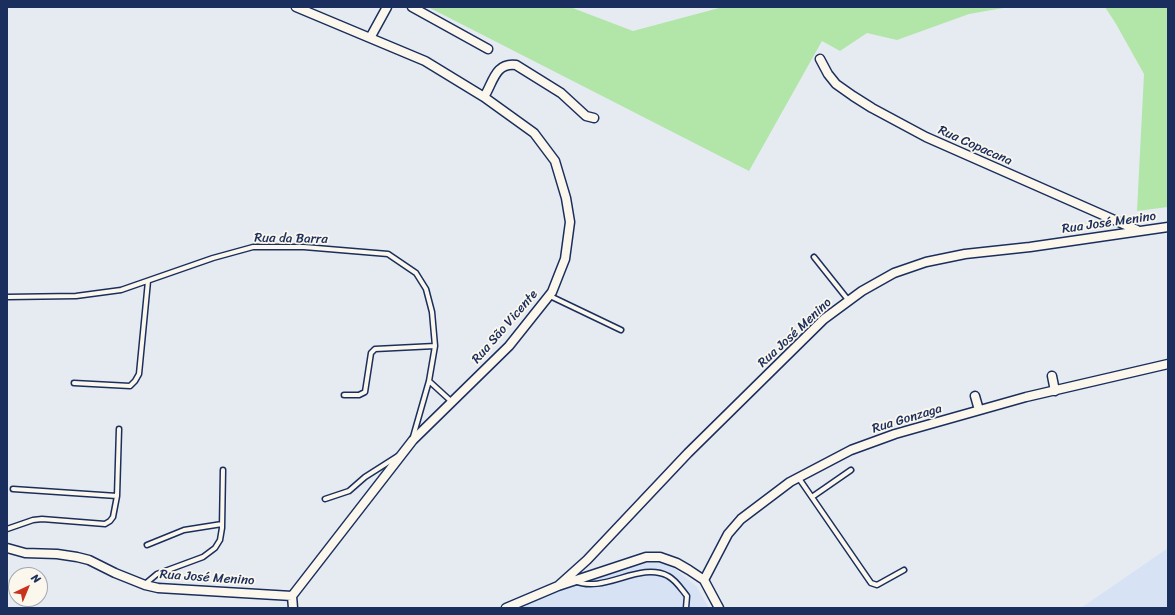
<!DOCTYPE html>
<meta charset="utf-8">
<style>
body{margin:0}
#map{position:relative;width:1175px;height:615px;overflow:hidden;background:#e6ebf1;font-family:Sriracha,sans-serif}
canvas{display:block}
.frame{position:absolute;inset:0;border:8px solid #1b2f5e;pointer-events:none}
.north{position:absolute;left:8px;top:567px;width:40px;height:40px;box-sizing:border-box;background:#fbf7ec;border:1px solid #a1a7b3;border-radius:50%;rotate:44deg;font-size:11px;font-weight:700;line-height:16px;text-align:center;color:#1b2f5e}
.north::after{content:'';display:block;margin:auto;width:14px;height:18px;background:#c8321e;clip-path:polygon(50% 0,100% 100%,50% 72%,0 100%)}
</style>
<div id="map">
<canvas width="1175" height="615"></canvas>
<div class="frame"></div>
<div class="north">N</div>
</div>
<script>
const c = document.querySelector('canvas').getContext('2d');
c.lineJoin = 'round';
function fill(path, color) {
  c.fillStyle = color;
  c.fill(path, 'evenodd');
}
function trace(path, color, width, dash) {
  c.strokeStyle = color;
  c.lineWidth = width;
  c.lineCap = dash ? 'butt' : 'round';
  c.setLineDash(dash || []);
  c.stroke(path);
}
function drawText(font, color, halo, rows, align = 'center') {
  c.font = font + ' Sriracha,sans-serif';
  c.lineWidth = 3.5;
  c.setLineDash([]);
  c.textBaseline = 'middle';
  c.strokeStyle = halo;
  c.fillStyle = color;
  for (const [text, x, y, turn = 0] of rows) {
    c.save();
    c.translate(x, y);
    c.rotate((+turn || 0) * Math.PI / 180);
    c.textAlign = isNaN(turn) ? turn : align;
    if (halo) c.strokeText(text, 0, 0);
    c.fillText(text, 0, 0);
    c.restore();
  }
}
const built = new Path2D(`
 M1168,548V608H1081Z
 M662,562L675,569L697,587L709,608H516L573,586L645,563Z`);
const green = new Path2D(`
 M428,7H570L633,31L719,8L720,7H1009L969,14L897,40L867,33L840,51L822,41L749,171Z
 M1105,7H1168V207L1137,211L1144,74L1116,24Z`);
const service = new Path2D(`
 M814,257L849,301
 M550,296L621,330
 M7,297L76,296L121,290L213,258L253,247H304L388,254L416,273L426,289L432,312L435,346L429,381L413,437
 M429,381L452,402
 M74,383L130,386L135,381L139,374L148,281
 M344,395H359L365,392L371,353L375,349L435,346
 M798,477L871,583L877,585L904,570
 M13,489L117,496
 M812,497L851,470
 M325,499L349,491L365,477L398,456
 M7,529L33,520L42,519L105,524L110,521L113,517L117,496L119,429
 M147,545L184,530L222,524
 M575,581C604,594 640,561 668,576C676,580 682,590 687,596L686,608
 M145,584L157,574L203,557L215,548L220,540L222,528L223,470`);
const minor = new Path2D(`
 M412,7L488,49
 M370,38L387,7
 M820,59L828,74L836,84L853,96L872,108L926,137L1137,230
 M484,97C493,83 495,62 516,65L561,93L586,116L594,118
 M1052,376L1055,391
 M975,396L979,410
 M7,548L25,553L57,554L77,557L89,560L115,573L145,585L158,588L292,596
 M704,580L728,534L741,519L790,482L851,450L895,434L1026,397L1168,364
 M558,586L587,560L688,453L824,319L862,291L894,273L926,262L965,254L1030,247L1168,227
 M293,608L292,596L413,440L509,346L552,292L565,259L570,222L566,198L555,161L534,133L484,97L425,61L296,7
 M506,608L558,586L646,557H660L677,563L689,570L704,580L719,608`);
const streetNames = [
 ["Rua Copacana",975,146,24],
 ["Rua José Menino",1109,223,-8],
 ["Rua da Barra",291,239,1],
 ["Rua São Vicente",505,327,-49],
 ["Rua José Menino",795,333,-43],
 ["Rua Gonzaga",907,419,-17],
 ["Rua José Menino",207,578,4]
];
fill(built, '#d7e2f4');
fill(green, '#b1e6a8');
trace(service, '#1b2f5e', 7);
trace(minor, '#1b2f5e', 11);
trace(service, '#fbf7ec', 4);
trace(minor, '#fbf7ec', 8);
drawText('13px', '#1b2f5e', '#fbf7ec', streetNames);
</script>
